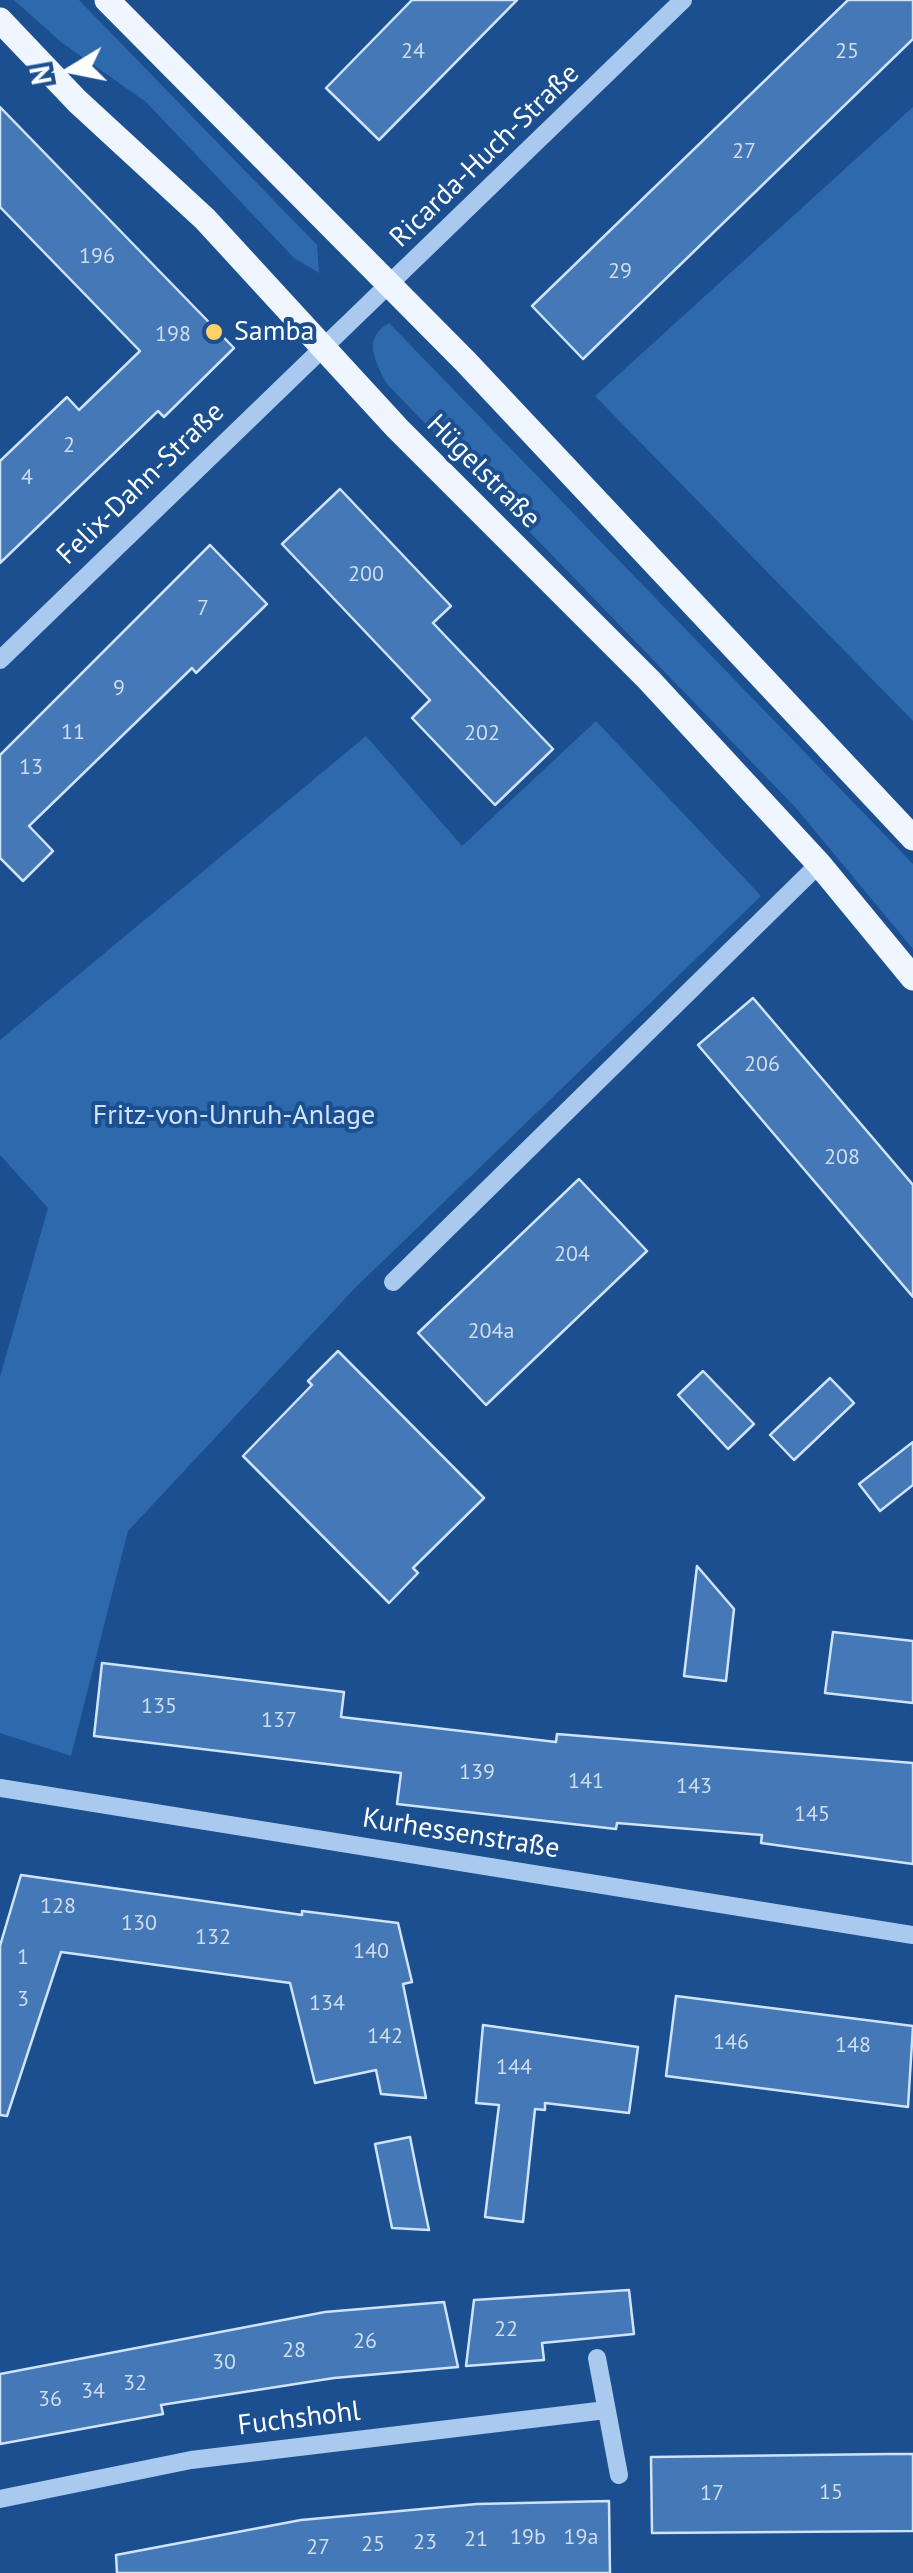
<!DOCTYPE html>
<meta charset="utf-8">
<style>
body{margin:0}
#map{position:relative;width:913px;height:2573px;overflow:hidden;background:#1b4f8f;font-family:"PT Sans",sans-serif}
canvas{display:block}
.north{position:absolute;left:20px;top:20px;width:100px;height:100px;-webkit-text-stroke:8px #1b4f8f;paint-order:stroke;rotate:260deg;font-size:28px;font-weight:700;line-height:40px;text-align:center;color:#fff}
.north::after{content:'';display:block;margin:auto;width:35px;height:45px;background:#fff;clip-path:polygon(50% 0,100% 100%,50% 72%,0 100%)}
</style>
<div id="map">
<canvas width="913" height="2573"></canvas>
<div class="north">N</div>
</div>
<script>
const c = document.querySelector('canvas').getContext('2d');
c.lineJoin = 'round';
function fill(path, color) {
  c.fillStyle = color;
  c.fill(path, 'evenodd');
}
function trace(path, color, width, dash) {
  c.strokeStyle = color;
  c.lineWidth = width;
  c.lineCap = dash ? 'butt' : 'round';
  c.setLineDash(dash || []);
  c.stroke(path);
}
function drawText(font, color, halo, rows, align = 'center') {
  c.font = font + ' "PT Sans",sans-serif';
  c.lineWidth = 8;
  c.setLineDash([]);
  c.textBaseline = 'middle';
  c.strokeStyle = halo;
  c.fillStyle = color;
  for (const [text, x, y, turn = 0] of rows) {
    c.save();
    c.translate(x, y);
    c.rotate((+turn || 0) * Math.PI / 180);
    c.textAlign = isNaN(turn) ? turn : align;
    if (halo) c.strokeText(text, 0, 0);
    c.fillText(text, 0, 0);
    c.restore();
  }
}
const green = new Path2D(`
 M14,0H79L317,245L319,273L294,258L146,102L61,42Z
 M913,107V721L595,396Z
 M389,323L913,864V949L796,808L387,384C375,362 362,338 389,323Z
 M596,721L761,896L355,1288L128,1531L71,1756L0,1733V1377L48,1208L0,1155V1040L366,736L462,846Z`);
const building = new Path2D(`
 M412,0H517L379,140L326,88Z
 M848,0H913V39L583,359L532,306Z
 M0,107L234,348L164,417L158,411L0,563V461L67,397L79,410L140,351L0,207Z
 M340,489L451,606L433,623L553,749L495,805L412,718L430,700L282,544Z
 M210,545L267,604L196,673L192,668L29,826L53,851L23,881L0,858V755Z
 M753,998L913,1185V1297L698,1045Z
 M579,1179L647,1251L486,1405L418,1333Z
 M338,1351L484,1498L413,1568L418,1573L389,1603L243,1456L312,1385L308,1381Z
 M703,1371L754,1424L728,1449L678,1395Z
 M830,1378L854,1403L794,1460L770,1435Z
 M913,1442V1485L880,1511L859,1484Z
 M697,1566L734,1609L726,1681L684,1676Z
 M833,1632L913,1641V1703L825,1693Z
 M102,1663L344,1692L341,1717L556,1742L557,1734L913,1763V1864L761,1843L762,1835L617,1823L616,1829L397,1804L401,1773L94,1736Z
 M21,1875L302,1915V1911L398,1923L412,1982L403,1984L426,2098L381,2094L376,2070L315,2083L290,1983L61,1952L7,2116L0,2115V1946Z
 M676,1996L913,2026L908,2107L666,2076Z
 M483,2025L638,2047L629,2113L545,2103V2110L535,2109L523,2222L485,2217L499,2105L476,2103Z
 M410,2137L420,2187L429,2230L392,2228L375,2144Z
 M629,2290L634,2334L542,2343L544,2360L466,2366L474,2300Z
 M444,2302L458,2367L334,2378L161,2405L163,2414L0,2444V2374L325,2312Z
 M890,2454H913V2531L652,2533L651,2457Z
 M609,2501L610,2573H117L116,2555L301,2520L477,2504Z`);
const minor = new Path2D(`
 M0,660L683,0
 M393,1282L819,864
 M0,1788L913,1935
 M597,2358L619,2475
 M0,2499L191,2460L606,2410`);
const major = new Path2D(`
 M107,0L466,362L913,838
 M0,20L77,101L205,219L397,428L649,680L819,864L913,978`);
const markers = [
 [214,332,10,"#ffd166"]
];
const numberNames = [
 ["24",413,52],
 ["25",847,52],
 ["27",744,152],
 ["196",97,257],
 ["29",620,272],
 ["198",173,335],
 ["2",69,446],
 ["4",27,478],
 ["200",366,575],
 ["7",203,609],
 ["9",119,689],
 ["11",73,733],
 ["202",482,734],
 ["13",31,768],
 ["206",762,1065],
 ["208",842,1158],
 ["204",572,1255],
 ["204a",491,1332],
 ["135",159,1707],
 ["137",279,1721],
 ["139",477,1773],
 ["141",586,1782],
 ["143",694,1787],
 ["145",812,1815],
 ["128",58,1907],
 ["130",139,1924],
 ["132",213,1938],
 ["140",371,1952],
 ["1",23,1958],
 ["3",23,2000],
 ["134",327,2004],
 ["142",385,2037],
 ["146",731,2043],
 ["148",853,2046],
 ["144",514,2068],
 ["22",506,2330],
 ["26",365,2342],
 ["28",294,2351],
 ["30",224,2363],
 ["32",135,2384],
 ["34",93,2392],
 ["36",50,2400],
 ["15",831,2493],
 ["17",712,2494],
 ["19b",528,2538],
 ["19a",581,2538],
 ["21",476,2540],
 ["23",425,2543],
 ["25",373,2545],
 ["27",318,2548]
];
const streetNames = [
 ["Ricarda-Huch-Straße",485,156,-44],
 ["Hügelstraße",483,472,45],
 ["Felix-Dahn-Straße",141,484,-44],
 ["Kurhessenstraße",461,1834,9],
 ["Fuchshohl",299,2419,-7]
];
const poiNames = [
 ["Samba",234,332]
];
const parkNames = [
 ["Fritz-von-Unruh-Anlage",234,1116]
];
fill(green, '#2e69ad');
fill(building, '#4478b7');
trace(building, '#cfe3fa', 2.5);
trace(minor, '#a9c9ee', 18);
trace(major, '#f0f6ff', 25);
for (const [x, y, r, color] of markers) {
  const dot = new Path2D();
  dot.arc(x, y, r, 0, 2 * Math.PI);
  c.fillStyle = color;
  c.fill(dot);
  trace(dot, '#1b4f8f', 4);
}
drawText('22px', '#d0dded', null, numberNames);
drawText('28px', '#fff', '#1b4f8f', streetNames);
drawText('28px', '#fff', '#1b4f8f', poiNames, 'left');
drawText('28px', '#cfe3fa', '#1b4f8f', parkNames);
</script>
